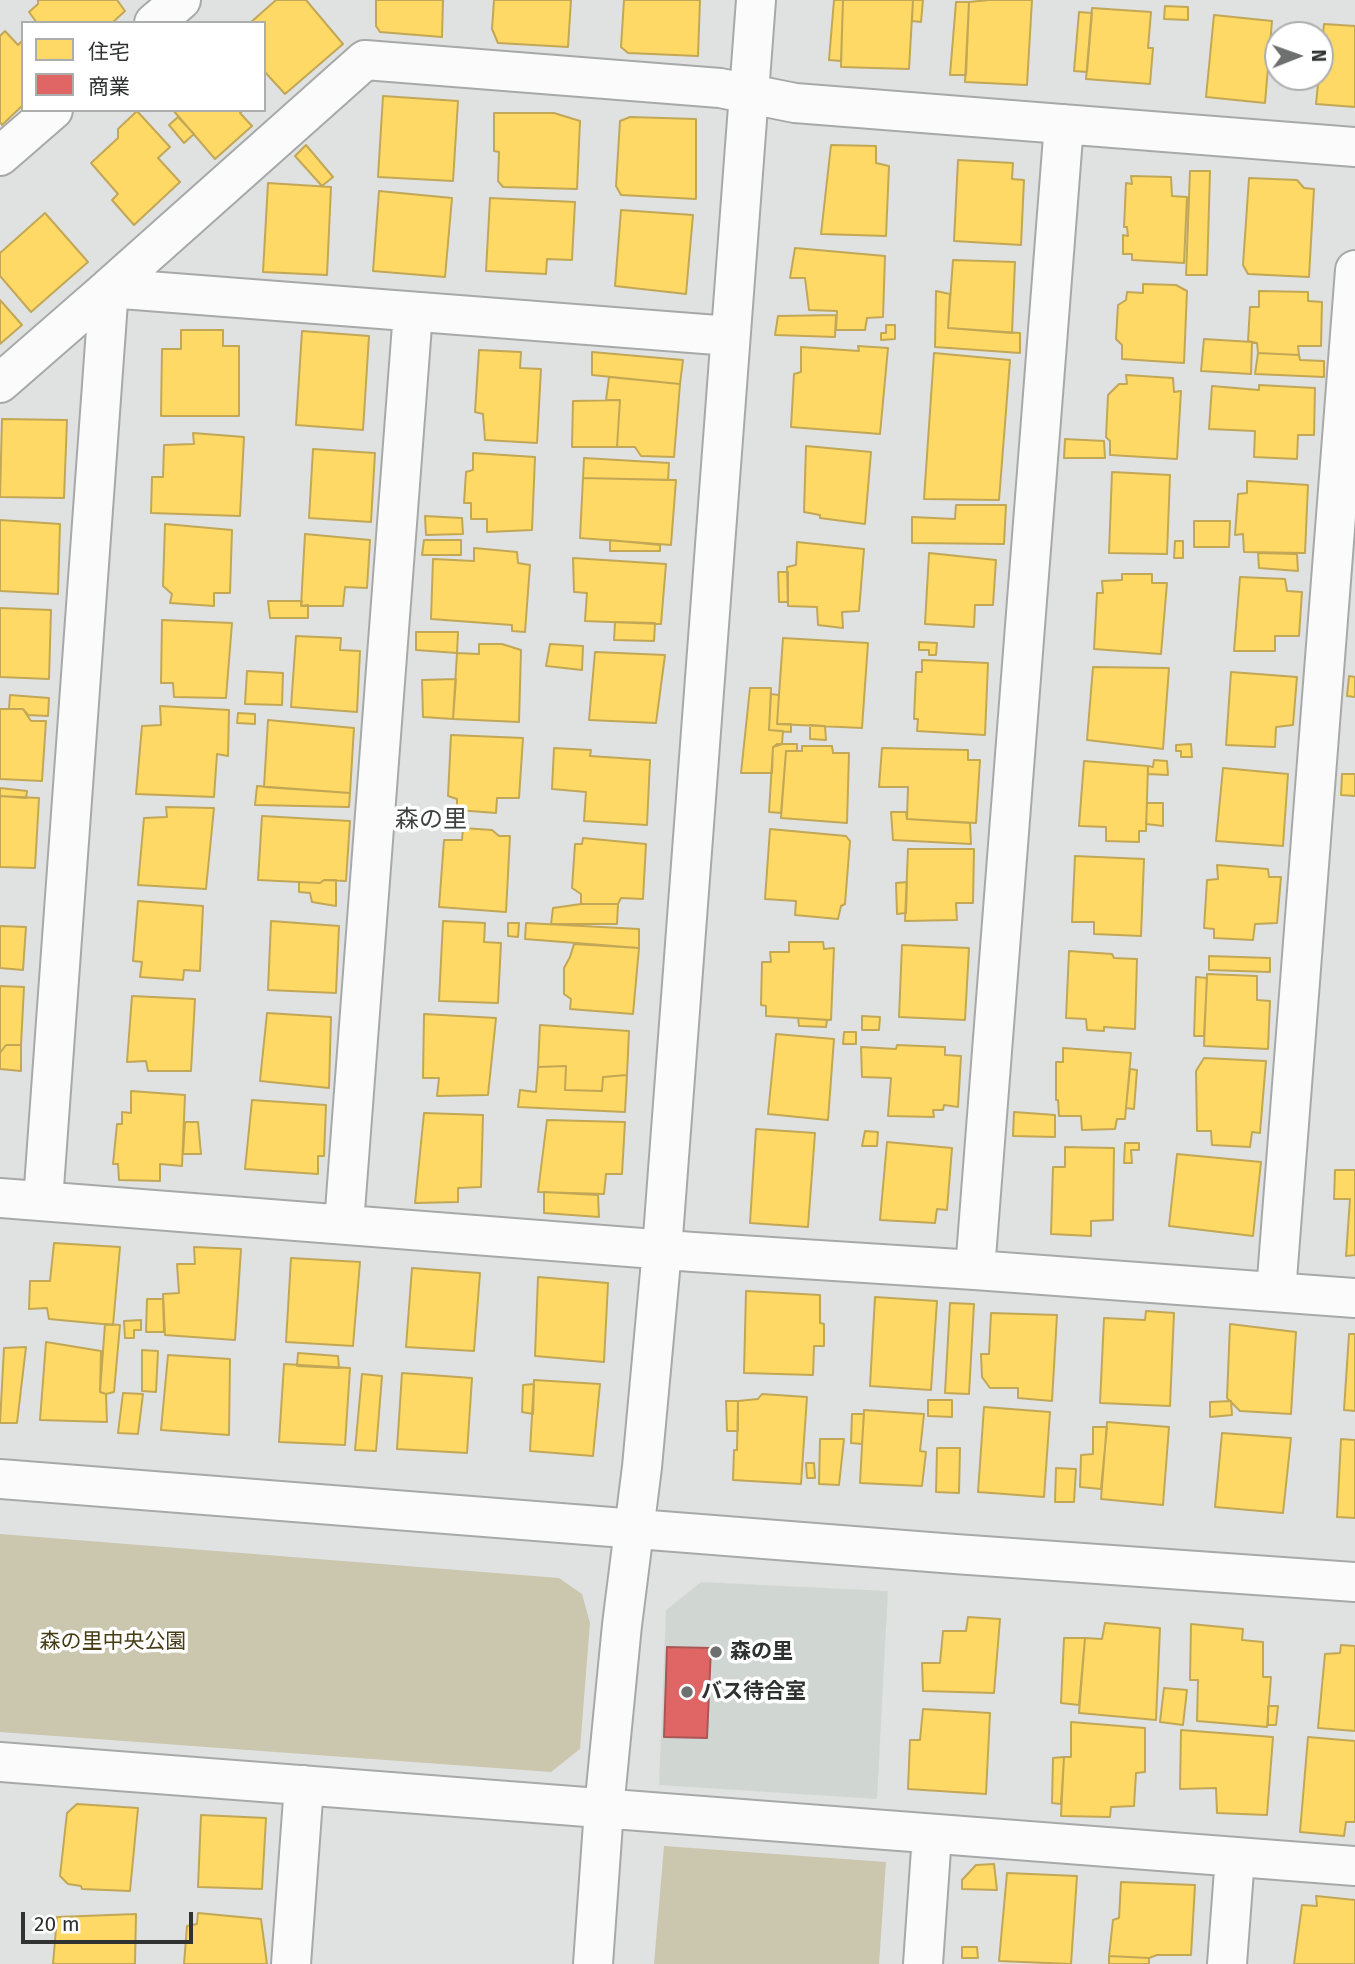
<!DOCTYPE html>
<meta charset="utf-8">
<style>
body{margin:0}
#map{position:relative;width:1355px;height:1964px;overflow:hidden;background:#e0e2e1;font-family:"Fira Sans","Noto Sans JP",sans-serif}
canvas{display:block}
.legend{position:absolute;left:21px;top:21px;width:245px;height:91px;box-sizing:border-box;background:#fff;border:2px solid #acadad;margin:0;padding:9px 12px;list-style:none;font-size:21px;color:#303231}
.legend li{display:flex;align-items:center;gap:14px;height:35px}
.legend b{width:35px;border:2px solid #acadad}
.north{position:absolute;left:1264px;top:21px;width:70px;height:70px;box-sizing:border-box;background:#fff;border:2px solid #acadad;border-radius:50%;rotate:89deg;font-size:19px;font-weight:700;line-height:28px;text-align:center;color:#303231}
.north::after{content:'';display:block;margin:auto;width:24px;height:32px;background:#6e706f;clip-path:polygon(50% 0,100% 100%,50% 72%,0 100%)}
.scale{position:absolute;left:21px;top:1912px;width:172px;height:32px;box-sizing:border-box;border:4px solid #303231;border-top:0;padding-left:9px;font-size:21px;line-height:24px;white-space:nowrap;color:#303231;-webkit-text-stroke:5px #fff;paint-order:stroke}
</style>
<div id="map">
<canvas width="1355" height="1964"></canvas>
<ul class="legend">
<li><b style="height:19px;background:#ffd966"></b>住宅</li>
<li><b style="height:19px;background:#e06666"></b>商業</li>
</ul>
<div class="north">N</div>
<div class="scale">20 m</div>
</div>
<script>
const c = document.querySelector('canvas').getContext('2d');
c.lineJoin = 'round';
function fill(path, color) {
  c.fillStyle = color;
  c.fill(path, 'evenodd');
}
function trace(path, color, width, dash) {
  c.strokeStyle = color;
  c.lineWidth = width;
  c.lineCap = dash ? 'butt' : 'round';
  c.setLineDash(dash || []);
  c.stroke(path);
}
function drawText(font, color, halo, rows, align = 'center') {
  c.font = font + ' "Fira Sans","Noto Sans JP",sans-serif';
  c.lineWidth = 7;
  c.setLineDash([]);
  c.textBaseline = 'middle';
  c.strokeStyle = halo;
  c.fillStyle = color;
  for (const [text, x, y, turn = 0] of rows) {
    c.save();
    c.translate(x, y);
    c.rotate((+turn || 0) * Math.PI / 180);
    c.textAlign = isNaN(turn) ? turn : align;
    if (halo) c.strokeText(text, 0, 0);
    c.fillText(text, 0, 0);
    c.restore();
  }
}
const built = new Path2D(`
 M701,1582L888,1591L877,1799L659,1785L666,1610Z`);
const green = new Path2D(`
 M0,1534L559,1578L582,1594L590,1623L580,1749L551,1772L0,1732Z
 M664,1846L886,1862L879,1964H654Z`);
const homes = new Path2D(`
 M38,0H117L125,11L112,23H37L29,12L38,4Z
 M276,0H306L343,44L285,94L264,71V23H250Z
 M376,0H443L442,37L380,32L376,26Z
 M494,0H571L568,47L498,43L492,29Z
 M624,0H700L698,56L628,53L621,47Z
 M834,0H843L841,61L829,60Z
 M843,0H913L909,69L841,67Z
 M913,0H923L921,22L912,21Z
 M989,0H1032L1027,85L965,82L969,2Z
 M956,2H969L966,75H950Z
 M1165,6L1188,7V20L1164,19Z
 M1092,8L1151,12L1148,48H1153L1150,84L1086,79Z
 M1079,12L1092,13L1087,72L1074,71Z
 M1214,15L1272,21L1265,103L1206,97Z
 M1324,24L1355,26V107L1316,104Z
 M5,31L18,45L23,40V105L2,125L0,122V36Z
 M383,96L458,101L453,181L378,177Z
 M173,110H243L240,113L252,126L215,159Z
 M137,111L170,147L158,158L180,182L134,225L112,200L118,194L91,163L118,138V129Z
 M494,113H554L580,121L577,189L503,187L498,181L499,152L494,151Z
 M178,117L194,134L184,143L169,125Z
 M630,117L696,119V199L621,195L616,186L620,121Z
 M306,145L333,177L322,186L295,156Z
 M831,145L876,146V163L889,166L886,236L821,234Z
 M958,160L1013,163L1012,179L1024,180L1021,245L954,241Z
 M1190,171H1210L1207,275H1186Z
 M1131,176L1171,177L1172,196L1187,197L1184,263L1132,260V254H1123V235L1128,236L1127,227H1124L1126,183L1132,184Z
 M1249,178L1297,180L1304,188L1314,189L1309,277L1248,274L1243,265Z
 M268,183L331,187L327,275L263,272Z
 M379,191L452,198L445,277L373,271Z
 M490,198L575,202L572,260L547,259L546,274L486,271Z
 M621,210L693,215L686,294L615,286Z
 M45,213L88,262L31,312L0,276V253Z
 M795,248L885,256L883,317L867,318L865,330H836L837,311L809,310L805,278H790Z
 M953,260L1015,262L1012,333L948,328Z
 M1143,284L1176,285L1187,291L1184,363L1122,359V345L1116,339L1118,305L1126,300L1127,292L1143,293Z
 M936,291L950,294L948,328L1020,333V353L935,347Z
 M1259,291L1308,292V301L1322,302L1321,346H1298L1299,355L1258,353L1257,343L1248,341L1250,307H1259Z
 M0,300L22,325L0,344Z
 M836,315L835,337L775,335L778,316Z
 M886,325H895V339L881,340V333H886Z
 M181,330H223V346H239V416H161L162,349H181Z
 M302,331L369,336L363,430L296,425Z
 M1204,339L1252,342L1251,374L1201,371Z
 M858,346L888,348L880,434L791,427L794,374L801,372V347L859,351Z
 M479,350L521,352L520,368L541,369L537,443L485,440L483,414L475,412Z
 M592,352L683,360L680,384L592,375Z
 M934,353L1010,360L999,500L924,499Z
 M1258,353L1299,355L1300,360L1324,361V377L1255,374Z
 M1126,375L1173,378L1174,392L1181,391L1177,459L1110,455V441L1106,437L1108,395L1119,384H1127Z
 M609,377L680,384L674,457L641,456L635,447H617L620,400H606Z
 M1259,385L1315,388L1314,435H1298L1297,459L1254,457L1255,431L1209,429L1212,386L1259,390Z
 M620,400L617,447H572L573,401Z
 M2,419L67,420L64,498L0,497Z
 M193,433L244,437L240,516L151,513L152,477H163L164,445L194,444Z
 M1065,439L1104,441L1105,458H1064Z
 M806,446L871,452L865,524L820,518V515L804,512Z
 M313,449L375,453L371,522L309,518Z
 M473,453L535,457L532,530L487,532V519H471V503H464L466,472L473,470Z
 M584,458L669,463L668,480L583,478Z
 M1112,472L1170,475L1167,554L1109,553Z
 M583,478L676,480L671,545L580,538Z
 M1247,481L1308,485L1305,553L1244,552L1243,534L1235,535L1238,494L1247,493Z
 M956,505H1006L1004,544L912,543V517L955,519Z
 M425,516L462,518L463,534L426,535Z
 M0,520L60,524L58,594L0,591Z
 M1194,521H1230L1229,547H1194Z
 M165,524L232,530L230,593H214V606L170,603L172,594L163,586Z
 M305,534L370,540L367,588L345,587L343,606H301Z
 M424,540H461V555H422Z
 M610,540L660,545V551H610Z
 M1175,541H1183V558H1174Z
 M797,542L864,549L859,611L842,612L843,628L818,625L817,607L788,606L787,567L796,565Z
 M474,548L517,552L518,563L530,565L525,632L512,631V625L431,619L433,559L474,561Z
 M929,553L996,560L993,605H975L974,627L925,624Z
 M1258,553L1297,554L1298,571L1259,568Z
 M573,558L666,564L661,624L585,621L587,593L574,592Z
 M778,572H788V602H779Z
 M1122,574H1152V583H1167L1161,654L1094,649L1097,593H1103L1102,581L1122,580Z
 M1240,577L1285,579L1287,591L1302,592L1299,636H1275V651H1234Z
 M268,601H302L301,606L308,605V618H270Z
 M0,608L51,610L49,679L0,677Z
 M162,620L232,623L226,698L174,697L173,683H161Z
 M615,622L655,623L654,641L614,640Z
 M416,632H458L457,653L416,650Z
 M296,636L341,638L340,650L360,651L357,712L291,707Z
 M783,638L868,643L862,728L777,724Z
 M919,642L937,643L936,655H929V650H919Z
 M479,644H502L521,650L519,722L453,719L457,653L479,654Z
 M550,644L583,646L582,670L546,666Z
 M595,652L665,655L656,723L589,720Z
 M922,660L988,663L985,735L917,731L918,719H914L916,672H922Z
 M1093,667L1169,668L1163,749L1087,740Z
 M247,671L283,673L282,705L245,704Z
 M1231,672L1297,677L1293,725L1276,727L1275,747L1226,745Z
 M1349,676L1355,677V697L1347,696Z
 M456,679L453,719L423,717L422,680Z
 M750,688H771L769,730L783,731L782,744L773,747L772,773H741Z
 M771,694L779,695L777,724H791V732L769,730Z
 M10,695L49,698L48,716L28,715L23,709H9Z
 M160,706L229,710L228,756L217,754L214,797L136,794L142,726L161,725Z
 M0,709H23L31,721H46L42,781L0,779Z
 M238,713L255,714V724L237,723Z
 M268,720L354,728L350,793L264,787Z
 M810,725L825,726L826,740L810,739Z
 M451,735L523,738L519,798H497L496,813L457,810V799L448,796Z
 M777,744H797V751H786L781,813L769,812L773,747Z
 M1191,744L1192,757H1181V751H1176V745Z
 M802,746H832L833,753H849L847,823L781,818L786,751H802Z
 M554,748L591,750L590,756L650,760L647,825L584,821L586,792L552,789Z
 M882,748L968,750V760H980L976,823L907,819L908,787H879Z
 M1154,760L1167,761L1168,775L1148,774V766L1153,767Z
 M1084,761L1148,766L1146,831H1139V842L1106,841V827L1079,826Z
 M1223,768L1288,774L1283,846L1216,841Z
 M1342,774H1355V796L1341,795Z
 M257,786L350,793L349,807L255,805Z
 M0,788L27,791L26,798L0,796Z
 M0,796L39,798L35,868L0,867Z
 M1147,803H1163V826L1146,824Z
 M166,807L214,808L206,889L138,885L144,818L167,817Z
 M891,812H906L907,819L970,823L971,844L893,840Z
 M262,816L350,821L346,881L324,880L320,883L258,880Z
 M463,828L492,830L499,836H510L506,912L439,907L444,840H462Z
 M770,829L846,836L850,841L845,904L841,906L838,919L795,915L796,901L765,899Z
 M583,838L646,844L643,899L621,898L618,904H581V894L572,888L575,844H582Z
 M908,849H974L973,903H956L957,920L905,921Z
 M1075,856L1144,859L1141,936L1094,934V922H1072Z
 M1217,865L1268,869L1269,877H1281L1277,923L1255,924L1253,940L1214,938V929L1204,928L1207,880L1218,879Z
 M324,880H336V906L312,902L310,893L299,892V882L320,883Z
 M907,882L906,913L897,914L896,883Z
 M138,901L203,906L200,971L184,970L183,980L140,977L142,962L133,961Z
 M581,904H618L617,924H551L553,908Z
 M271,921L339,926L336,993L268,990Z
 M443,921L485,923L484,942L501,943L498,1003L439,1001Z
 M508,923H519L518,937L508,936Z
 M526,923L639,929V948L525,939Z
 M0,926L26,927L23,970L0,968Z
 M789,942H823L824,949L834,948L831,1020L766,1016V1006L761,1005L762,962H771L770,952H789Z
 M574,944L639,948L633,1014L570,1009L571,999L564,994V968L570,957Z
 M902,945L969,948L965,1020L899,1017Z
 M1069,951L1112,954L1114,958L1137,959L1135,1029L1104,1027V1031L1087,1030L1086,1019L1066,1018Z
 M1209,956L1270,958V972L1209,970Z
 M1207,974L1257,976V1000L1270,1001L1268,1049L1204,1046Z
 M1196,977L1207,978L1204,1036H1194Z
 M0,986L24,987L21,1045H6L0,1053Z
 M132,996L195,999L191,1071H148L146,1061L127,1062Z
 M267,1013L331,1017L329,1088L260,1081Z
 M424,1014L496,1018L488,1095L437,1096L439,1078H423Z
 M862,1016L880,1017L879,1030H862Z
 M798,1018L827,1020L826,1027L799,1026Z
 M540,1025L629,1031L627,1075L603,1077L602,1091L565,1090L566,1066L538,1067Z
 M844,1032H856V1044H843Z
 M776,1034L834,1039L828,1120L768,1114Z
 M6,1045H21V1071L0,1069V1053Z
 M897,1045L945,1047V1055L961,1056L958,1107L944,1105L943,1110H933L934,1117L888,1116L891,1078L862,1077L861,1047L896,1049Z
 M1063,1048L1131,1053L1125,1119H1117L1115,1129L1082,1130L1081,1116H1059L1058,1100H1056V1062H1063Z
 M1204,1058L1266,1061L1260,1133L1252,1132L1250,1147L1212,1145L1211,1131H1197L1196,1071Z
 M566,1066L565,1090L602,1091L603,1077L627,1075L625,1112L518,1107L520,1090L536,1092L538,1067Z
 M1130,1069L1137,1070L1134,1109L1126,1108Z
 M131,1091L185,1095L182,1166L160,1164V1181L119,1180L118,1164H113L117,1124H122V1112L131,1113Z
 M252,1100L326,1105L324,1156H318V1174L245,1169Z
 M1014,1112L1055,1115V1137L1013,1136Z
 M424,1113L483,1115L481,1187L458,1188V1202L415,1203Z
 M547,1120L625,1122L622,1174H606L604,1194L538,1192Z
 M185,1122H198L201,1154H183Z
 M756,1129L815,1133L808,1227L750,1223Z
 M865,1131L878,1132L877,1146H862Z
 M887,1142L952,1148L947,1210L937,1209L935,1223L880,1220Z
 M1125,1143H1139V1150H1131L1132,1163H1124Z
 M1065,1147L1114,1148L1113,1220L1091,1221V1236L1051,1234L1053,1167H1065Z
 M1177,1154L1261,1162L1253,1236L1169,1226Z
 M1335,1170H1355V1255L1346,1256L1350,1199H1334Z
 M544,1192L598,1195L599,1217L544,1213Z
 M54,1243L120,1247L113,1325L49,1319L47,1308L29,1309L30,1281H50Z
 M194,1247L241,1249L235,1340L165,1335L163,1294L179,1293L177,1264H195Z
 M291,1258L360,1262L353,1346L286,1342Z
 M412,1268L480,1273L474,1351L406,1347Z
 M538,1277L608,1283L604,1362L535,1356Z
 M746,1291L820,1295V1323L824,1324V1346H814L813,1375L744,1373Z
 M875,1297L937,1301L931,1390L870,1386Z
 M147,1299H163L164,1332H146Z
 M950,1303L974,1304L969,1394L945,1393Z
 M1146,1311L1174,1313L1170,1406L1100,1403L1104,1318L1145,1320Z
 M991,1313L1057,1315L1052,1401L1018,1398V1388H990L982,1377L981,1354H989Z
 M141,1320V1330H134V1338H125L124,1321Z
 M105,1324L120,1325L114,1392L106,1394L100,1392Z
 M1230,1324L1296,1332L1291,1414L1240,1411L1227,1398Z
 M1349,1334H1355V1411L1344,1410Z
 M46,1342L101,1351L100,1392L106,1394L107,1422L40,1420Z
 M26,1347L17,1423H0L4,1348Z
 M142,1350L158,1351L156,1392L142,1391Z
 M298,1353L338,1356L339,1368L297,1366Z
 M168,1355L230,1359L229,1435L161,1430Z
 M284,1364L350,1368L345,1445L279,1442Z
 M402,1373L472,1378L467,1453L397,1449Z
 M362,1374L382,1376L376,1451L355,1450Z
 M534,1380L600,1384L593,1456L530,1451Z
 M534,1384L533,1414L522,1412L523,1385Z
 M123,1393L143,1394L138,1434L118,1433Z
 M762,1394L807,1397L801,1484L733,1480L734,1450H737L738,1401L758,1399Z
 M928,1400H952V1417L928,1416Z
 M726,1401H738V1431H727Z
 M1231,1401L1232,1415L1210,1417V1402Z
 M984,1407L1050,1412L1044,1497L978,1492Z
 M864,1410L924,1414L920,1451L926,1452L922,1486L860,1483Z
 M852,1414H864L862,1444L851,1443Z
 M1107,1422L1169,1427L1163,1505L1101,1499Z
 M1093,1427H1107L1101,1489L1080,1487L1081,1455L1093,1454Z
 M1222,1433L1291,1438L1283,1513L1215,1507Z
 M820,1439H844L839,1485L819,1484Z
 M1341,1439L1355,1440V1518L1337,1517Z
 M937,1448H960L959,1493L936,1492Z
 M806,1463H814L815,1478H807Z
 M1056,1468L1076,1469L1074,1502H1055Z
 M968,1617L1000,1619L994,1693L923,1691L922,1663H940L943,1631H966Z
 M1105,1623L1160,1628L1156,1720L1079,1713L1085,1638L1102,1639Z
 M1191,1624L1243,1629L1242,1640L1263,1642V1677H1271L1267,1727L1197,1721L1198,1680H1190Z
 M1064,1638H1085L1079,1705L1061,1703Z
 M1341,1645L1355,1646V1731L1318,1728L1325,1654L1340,1653Z
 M1164,1688L1187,1690L1183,1725L1160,1722Z
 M1268,1706H1278L1276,1725H1268Z
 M923,1709L990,1713L986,1794L908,1789L910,1740H920Z
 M1071,1722L1145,1728V1772L1136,1773L1134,1806L1111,1807L1110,1817L1061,1816L1064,1757H1071Z
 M1181,1730L1273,1737L1267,1815L1217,1813L1216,1788L1180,1789Z
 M1308,1737L1355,1741V1822H1346L1344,1836L1300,1832Z
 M1064,1757L1061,1804L1052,1803L1053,1758Z
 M77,1804L138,1808L130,1891L82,1889L81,1886L68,1884L60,1876L67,1813Z
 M201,1815L266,1818L262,1889L198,1887Z
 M994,1864L997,1890L962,1889V1880L976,1865Z
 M1007,1873L1077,1876L1071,1964L999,1961Z
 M1121,1882L1195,1885L1191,1955H1157L1149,1958L1109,1956L1113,1920L1119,1918Z
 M1316,1896L1355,1900V1964H1294L1302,1905L1317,1906Z
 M198,1913L261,1919L267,1964H184L187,1926L197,1924Z
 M136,1914L135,1964H53L57,1917Z
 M962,1947H977L978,1958H962Z
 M1109,1956L1149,1958V1964H1109Z`);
const shops = new Path2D(`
 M667,1647L711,1648L707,1738L664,1737Z`);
const minor = new Path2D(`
 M154,23L181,0
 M0,156L53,110
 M0,383L109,288L730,336
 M0,1198L693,1252L975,1270L1355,1298
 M43,1201L109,288L365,60L720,88L795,103L1355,147
 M344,1224L413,312
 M975,1270L1064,124
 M1276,1292L1355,270
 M0,1479L955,1554L1355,1582
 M0,1762L1355,1866
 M291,1964L304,1785
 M593,1964L604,1809L622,1625L642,1467L662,1250L756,0
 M923,1964L932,1835
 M1227,1964L1235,1857`);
const markers = [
 [716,1652,7,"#6e706f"],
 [687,1692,7,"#6e706f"]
];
const parkNames = [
 ["森の里中央公園",113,1642]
];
const poiNames = [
 ["森の里",730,1652],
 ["バス待合室",701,1692]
];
const quarterNames = [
 ["森の里",431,820]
];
fill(built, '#d0d7d2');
fill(green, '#cbc6ae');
fill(homes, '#ffd966');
trace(homes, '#c1a756', 2);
fill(shops, '#e06666');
trace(shops, '#ab5656', 2);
trace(minor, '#a7a9a8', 42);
trace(minor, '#fafbfa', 38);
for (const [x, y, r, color] of markers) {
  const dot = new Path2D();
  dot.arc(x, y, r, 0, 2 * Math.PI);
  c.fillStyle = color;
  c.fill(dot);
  trace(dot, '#fff', 2.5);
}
drawText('21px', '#463d15', '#fff', parkNames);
drawText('bold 21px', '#303231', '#fff', poiNames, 'left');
drawText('24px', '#3d413f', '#fff', quarterNames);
</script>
